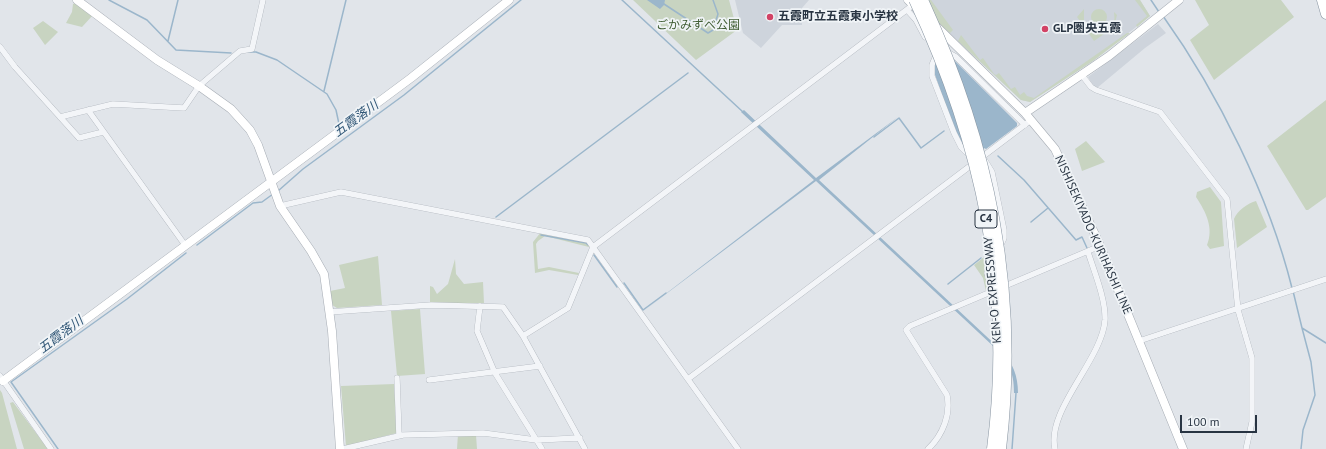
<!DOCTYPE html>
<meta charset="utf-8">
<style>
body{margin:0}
#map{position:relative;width:1326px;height:449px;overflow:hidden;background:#e1e5ea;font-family:"PT Sans",sans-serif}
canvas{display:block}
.scale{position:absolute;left:1180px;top:415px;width:77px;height:18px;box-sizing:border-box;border:2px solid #283442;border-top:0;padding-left:5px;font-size:12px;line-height:14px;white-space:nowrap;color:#283442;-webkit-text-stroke:3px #f0f4f7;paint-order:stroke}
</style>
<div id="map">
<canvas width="1326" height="449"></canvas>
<div class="scale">100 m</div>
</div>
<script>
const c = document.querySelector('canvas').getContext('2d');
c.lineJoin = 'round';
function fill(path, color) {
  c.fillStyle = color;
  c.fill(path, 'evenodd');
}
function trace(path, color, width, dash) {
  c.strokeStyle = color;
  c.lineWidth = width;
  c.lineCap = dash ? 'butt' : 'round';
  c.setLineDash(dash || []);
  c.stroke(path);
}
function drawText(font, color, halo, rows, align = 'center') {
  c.font = font + ' "PT Sans","Noto Sans JP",sans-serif';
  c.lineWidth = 3.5;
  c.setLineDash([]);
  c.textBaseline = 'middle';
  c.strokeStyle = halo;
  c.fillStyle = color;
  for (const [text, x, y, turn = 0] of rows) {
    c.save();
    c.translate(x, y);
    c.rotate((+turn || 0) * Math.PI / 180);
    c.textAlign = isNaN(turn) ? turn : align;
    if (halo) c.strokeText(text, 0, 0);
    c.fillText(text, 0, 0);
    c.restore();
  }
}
const built = new Path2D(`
 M735,0H809L802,8V25H782L761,48L743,33Z
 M929,0H1140L1150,16L1093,61L1030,102L1021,100L939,24Z
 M1158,24L1166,33L1145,48L1097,88L1093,86L1088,77Z`);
const green = new Path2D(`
 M633,0H729L737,30L696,60Z
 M929,0H931L953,30L950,33L939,24Z
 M1135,0H1140L1150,16L1137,27L1136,25L1147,16Z
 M1195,0H1281L1294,17L1214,80L1190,40L1209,25Z
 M75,3L93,15L82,27L66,23L72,12L73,4Z
 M1084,9V22L1090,31C1100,35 1111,32 1114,21C1115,18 1114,14 1114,12L1117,15L1114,27L1094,41L1077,17Z
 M1091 17a8 8 0 1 1 16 0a8 8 0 1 1-16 0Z
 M43,21L58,32L45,45L33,28Z
 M1127,33H1130L1093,61L1030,102L1021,100L958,41L961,35L980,60L983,58L994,74L996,75L999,73L1011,89L1015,87L1020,95L1024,92L1027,96L1034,98Z
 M1326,100V197L1308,210H1306L1267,146Z
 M1086,141L1105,162L1082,171L1075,149Z
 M1210,187L1221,202L1224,246L1210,249L1207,245C1214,228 1206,212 1196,197L1197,192Z
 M1256,201L1267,227L1237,248L1234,219C1237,211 1248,203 1256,201Z
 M541,232L587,242L589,245V247L545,236L538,241L536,244L538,269L549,267L579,273L578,275L549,270L535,273L533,242Z
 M988,254L985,272L990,289L986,291L983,278L974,265Z
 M378,256L382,305L337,308L332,305L330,291L345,288L339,265Z
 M455,259L456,274L464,284L483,282L484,303H430V286L433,287L437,294L448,284Z
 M420,309L425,374L397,376L391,311Z
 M394,384L397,433L346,446L341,386Z
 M0,390L2,393L17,449H0Z
 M13,402L48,449H24L10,403Z
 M458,434L476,435L477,449H457Z`);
const water = new Path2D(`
 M647,0H665L664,5L660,9Z
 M939,54L950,56L1017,123V126L986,149L984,148L978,156L964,148L953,126L934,72V66Z
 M744,110L816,178L898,117L819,180L1001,350C1013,363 1018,376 1018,393H1014C1014,370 1008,362 993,346L816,181L642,312L814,180L741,112Z`);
const stream = new Path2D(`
 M109,0L147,20L176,50L231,53
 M622,0L743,112
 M1151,0L1159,12
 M664,4L708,33L713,30L718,14L713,0
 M1163,16C1218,93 1269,196 1292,288
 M168,41L178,0
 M248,52H256L277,60L327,94L336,110L339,124
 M324,91L346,0
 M874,137L899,118L921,148L944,131
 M998,156L1024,180L1076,240L1082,237L1087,248
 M278,191L303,169L404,95L521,0
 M496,217L688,73
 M1031,222L1048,208
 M541,235L586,243L588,245
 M197,245L253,203L262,202L273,194
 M594,255L617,287
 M624,283L643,310L666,293
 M948,284L981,258
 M1293,291L1302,328L1326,343
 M58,449L11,382L127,299L186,253
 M1012,449L1016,393
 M1301,449L1303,430L1315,395L1311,362L1302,328`);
const street = new Path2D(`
 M907,10L916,20L925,37
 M0,47L15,67L79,138L103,132
 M945,51L956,57L1025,125
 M937,53L932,65V76L954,133L961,147L970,156
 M1081,74L1091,87L1096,90L1160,112L1227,199L1238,310L1252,358V422L1246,449
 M88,110L185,245
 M60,117L113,104L184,108L199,86L240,51L252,49L263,0
 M984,159L992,172L1004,230V238L999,249
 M280,206L341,192L588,240L738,449
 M991,259L987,273L992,289
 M480,306L477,331L495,373L542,449
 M329,312L431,305L503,307L523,336L585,449
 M523,336L568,308L593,247L913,5
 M1139,341L1326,279
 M0,376L51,449
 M397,378L399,436
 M688,379L1031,120
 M429,380L540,366
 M343,449L403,435L483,433L536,440L580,438
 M928,449C943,435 951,414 947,395L906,330L910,326L1100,246
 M1055,449C1046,410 1102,360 1105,320C1106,300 1094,271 1088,252`);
const secondary = new Path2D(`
 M77,0L157,60L199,86L231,109L250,130L258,145L280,206L311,251L324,274L332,331L340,449
 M908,0L917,9
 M935,25L1025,113L1055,149L1098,241L1183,449
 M1025,113L1109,56L1179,0
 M3,381L411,78L509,0`);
const highway = new Path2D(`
 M1322,0L1326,14`);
const highwayBridge = new Path2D(`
 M914,0C981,144 1013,289 992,449
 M923,0C990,145 1020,289 1001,449`);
const markers = [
 [770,17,4,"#d24265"],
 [1045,29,4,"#d24265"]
];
const shields = [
 [986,219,22]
];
const shieldNames = [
 ["C4",986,219]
];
const poiNames = [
 ["五霞町立五霞東小学校",778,17],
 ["GLP圏央五霞",1053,29]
];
const parkNames = [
 ["ごかみずべ公園",698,26]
];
const streetNames = [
 ["NISHISEKIYADO-KURIHASHI LINE",1093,235,66],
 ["KEN-O EXPRESSWAY",993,290,-95]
];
const waterNames = [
 ["五霞落川",356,119,-36],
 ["五霞落川",61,335,-37]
];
fill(built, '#ced4dc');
fill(green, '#c8d4c1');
fill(water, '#9bb6cb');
trace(stream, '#9bb6cb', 1.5);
trace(street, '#a6acb4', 6);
trace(secondary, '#a6acb4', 9);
trace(highway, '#8794a1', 11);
trace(street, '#f3f5f8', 5.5);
trace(secondary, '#fff', 8);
trace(highway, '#fff', 10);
trace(highwayBridge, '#8794a1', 11, []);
trace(highwayBridge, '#fff', 10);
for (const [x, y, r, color] of markers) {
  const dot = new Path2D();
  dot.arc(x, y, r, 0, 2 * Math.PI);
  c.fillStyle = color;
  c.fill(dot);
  trace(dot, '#f0f4f7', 1.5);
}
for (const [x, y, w] of shields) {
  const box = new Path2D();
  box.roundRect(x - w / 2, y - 9, w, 18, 3);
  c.fillStyle = '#f0f4f7';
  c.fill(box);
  trace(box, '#283442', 1);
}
drawText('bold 11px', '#283442', null, shieldNames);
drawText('bold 12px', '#283442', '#f0f4f7', poiNames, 'left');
drawText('12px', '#415e35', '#f0f4f7', parkNames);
drawText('12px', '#283442', '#f0f4f7', streetNames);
drawText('italic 13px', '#315777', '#f0f4f7', waterNames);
</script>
